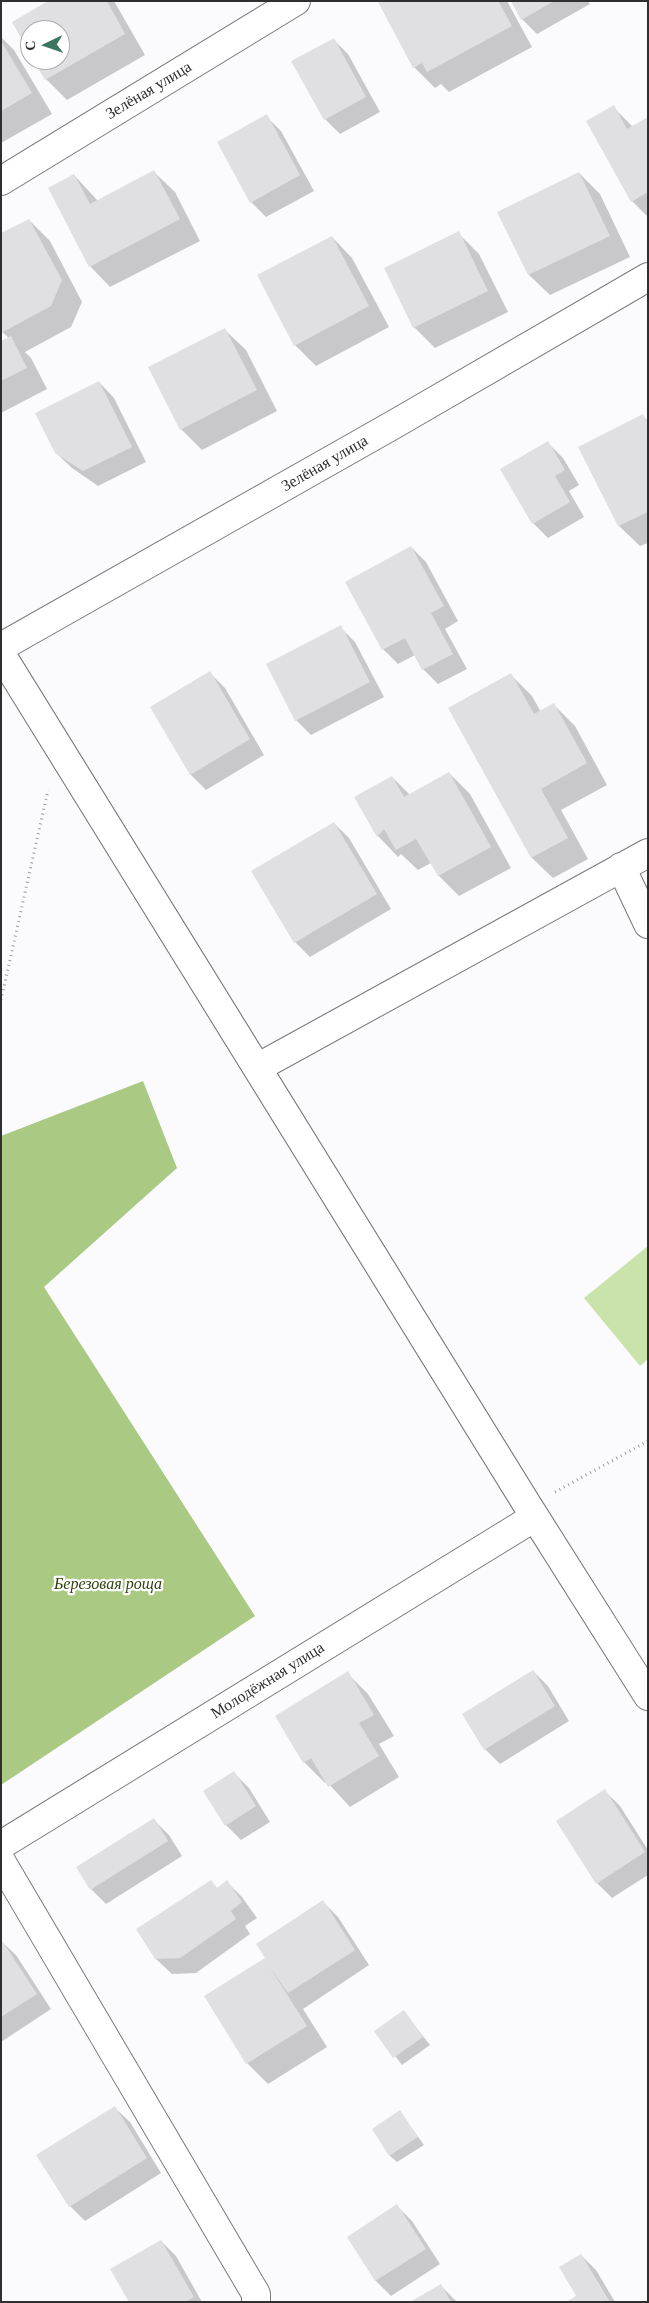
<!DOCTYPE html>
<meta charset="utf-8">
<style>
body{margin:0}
#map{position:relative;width:649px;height:2303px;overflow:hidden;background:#fbfbfe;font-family:Georgia,serif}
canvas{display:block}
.frame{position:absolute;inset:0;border:2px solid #2f2f30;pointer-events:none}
.north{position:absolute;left:20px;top:20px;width:50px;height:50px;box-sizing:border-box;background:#fff;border:1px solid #acacac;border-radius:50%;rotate:267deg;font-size:14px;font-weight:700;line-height:20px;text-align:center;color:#2f2f30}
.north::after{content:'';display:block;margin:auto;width:18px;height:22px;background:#3b7660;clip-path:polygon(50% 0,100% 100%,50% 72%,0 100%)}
</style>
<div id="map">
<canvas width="649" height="2303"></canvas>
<div class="frame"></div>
<div class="north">С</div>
</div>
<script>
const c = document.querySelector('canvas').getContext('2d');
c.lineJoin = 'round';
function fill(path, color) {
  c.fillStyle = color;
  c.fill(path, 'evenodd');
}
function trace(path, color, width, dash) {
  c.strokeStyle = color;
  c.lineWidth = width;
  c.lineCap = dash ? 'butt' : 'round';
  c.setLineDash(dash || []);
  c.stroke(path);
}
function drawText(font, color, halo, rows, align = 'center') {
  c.font = font + ' Georgia,serif';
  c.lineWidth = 4.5;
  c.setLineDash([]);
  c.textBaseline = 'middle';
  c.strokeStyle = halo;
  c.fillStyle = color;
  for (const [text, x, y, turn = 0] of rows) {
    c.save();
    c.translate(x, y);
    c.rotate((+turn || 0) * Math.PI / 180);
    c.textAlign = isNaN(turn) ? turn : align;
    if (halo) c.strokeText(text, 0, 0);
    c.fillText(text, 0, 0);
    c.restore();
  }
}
const green = new Path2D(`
 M648,1246V1359L640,1366L584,1298Z`);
const forest = new Path2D(`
 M143,1081L177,1168L44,1287L255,1616L1,1785V1136Z`);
const shadow = new Path2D(`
 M50,1H114L145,55L67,100L46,79L35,60H60V30H30V51L13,22Z
 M383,1H507L532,47L449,92L441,84L435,88L414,67Z
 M512,1H588L590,4L537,34L522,19Z
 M1,37L14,50L52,114L1,143Z
 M333,39L348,54L380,112L340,134L325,119Z
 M613,107L633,127L648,118V217L632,201Z
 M266,116L281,131L314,191L266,217L251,202Z
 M154,172L175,192L200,241L110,287L90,266L74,175L98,201Z
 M579,173L600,194L630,257L550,295L529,275Z
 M29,220L50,241L82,302L71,327L25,352L31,358L47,389L1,413V342L9,338L2,332Z
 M458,233L479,254L508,312L435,348L414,327Z
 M332,237L352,258L389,327L316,366L295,345Z
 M225,330L246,350L277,411L202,450L181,429Z
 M99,382L114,398L146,462L98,486L72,468L56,453Z
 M643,416L648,421V543L640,546L619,526Z
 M548,443L563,458L579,485L569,491L584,517L548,538L533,523Z
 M411,547L426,562L458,621L445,629L467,669L438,684L423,669L415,655L398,664L383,649Z
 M340,627L355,642L384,697L311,735L296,720L268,665Z
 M210,673L225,688L264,755L206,790L191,775L152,708Z
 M511,675L532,696L541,712L554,705L575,726L607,785L561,810L588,859L553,878L532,858Z
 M449,773L470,794L511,868L459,896L439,876L431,863L418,870L401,854L398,857L378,836L392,777L410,795Z
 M334,823L349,838L391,909L310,957L295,942Z
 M533,1671L548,1686L569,1721L500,1764L485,1749Z
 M347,1673L368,1694L394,1736L379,1744L399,1777L350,1807L327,1782L325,1783L304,1762Z
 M234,1773L249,1788L270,1822L241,1840L226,1825Z
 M605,1791L620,1806L648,1850V1875L612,1898L597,1883Z
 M154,1820L169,1835L182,1856L106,1904L91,1889Z
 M211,1882L218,1889L227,1882L242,1897L257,1918L245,1926L250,1934L196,1973L172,1974L156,1959Z
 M323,1902L338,1917L369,1965L303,2009L327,2047L268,2084L247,2063L264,1960Z
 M1,1941L16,1955L51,2009L1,2042Z
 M404,2012L430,2045L402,2065L376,2031Z
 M115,2108L130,2122L161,2173L85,2221L70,2206Z
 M400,2112L424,2145L397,2162L389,2155Z
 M397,2206L412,2221L440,2264L391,2296L376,2281L348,2238Z
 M161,2241L176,2256L202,2302H131Z
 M581,2255L596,2270L615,2302H569L578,2296Z
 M441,2286L457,2302H413Z`);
const building = new Path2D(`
 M48,1H107L125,34L45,80L33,60H60V30H30V54L12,22Z
 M380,1H498L512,26L427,72L422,63L413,68L378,2Z
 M511,1H554L521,20Z
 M334,38L366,97L324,120L291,61Z
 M1,41L32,93L1,111Z
 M614,105L627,129L648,117V192L631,202L586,121Z
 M267,114L300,175L250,203L217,142Z
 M154,170L180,219L89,267L48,188L74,174L90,204Z
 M579,172L610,236L528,275L497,212Z
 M29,219L62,280L51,306L1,333V233Z
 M459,231L488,291L413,328L384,268Z
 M332,236L369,306L294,346L257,275Z
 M225,328L257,390L180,430L148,367Z
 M11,336L27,368L1,381V341Z
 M99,381L132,447L83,471L55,453L35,413Z
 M643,414L648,424V512L618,526L578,447Z
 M548,441L565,470L555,476L570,502L532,524L500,469Z
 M411,546L444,606L431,613L453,654L422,670L405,638L382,650L345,582Z
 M341,625L370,682L295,721L266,664Z
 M210,671L250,739L190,775L150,707Z
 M511,673L534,714L554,703L587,763L541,789L568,838L531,858L448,708Z
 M449,772L491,847L438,876L416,839L396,850L384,829L377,837L354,797L392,776L404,797Z
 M334,822L377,894L294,943L251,871Z
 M533,1670L555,1706L484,1750L462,1714Z
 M348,1671L374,1715L359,1723L379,1756L328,1787L311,1758L303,1763L275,1716Z
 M234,1771L256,1806L225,1826L203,1791Z
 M605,1789L645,1852L596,1884L556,1821Z
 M154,1818L168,1841L90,1890L76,1867Z
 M211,1880L217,1888L227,1880L242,1902L231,1911L236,1919L180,1958L155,1959L136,1929Z
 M323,1900L355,1950L288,1993L269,1966L307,2026L246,2064L204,1996L265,1958L256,1944Z
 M1,1939L37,1994L1,2017Z
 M404,2010L423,2037L393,2058L374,2031Z
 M115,2106L147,2158L69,2207L36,2155Z
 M400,2110L418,2137L389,2156L372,2129Z
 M397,2204L426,2249L375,2281L347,2237Z
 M161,2240L194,2297L186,2302H129L110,2269Z
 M581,2254L610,2302H566L576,2296L559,2267Z
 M441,2284L451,2302H410Z`);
const path = new Path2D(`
 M1,1000L48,790
 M555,1492L648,1441`);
const minor = new Path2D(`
 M1,181L296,1
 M1,647L393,425L648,277
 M1,654L528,1506L648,1696
 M621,867L648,924
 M257,1068L648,853
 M1,1845L535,1517
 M1,1861L256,2294V2302`);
const streetNames = [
 ["Зелёная улица",149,91,-31],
 ["Зелёная улица",325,464,-30],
 ["Молодёжная улица",268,1681,-32]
];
const parkNames = [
 ["Березовая роща",108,1585]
];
fill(green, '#c9e3ab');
fill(forest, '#aaca84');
fill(shadow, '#0003');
fill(building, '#e0e0e3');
trace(minor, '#79797c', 30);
trace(path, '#9e9ea0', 3, [1, 4]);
trace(minor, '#fff', 28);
drawText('16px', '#2f2f30', '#fff', streetNames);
drawText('italic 16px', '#2e410f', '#fff', parkNames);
</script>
